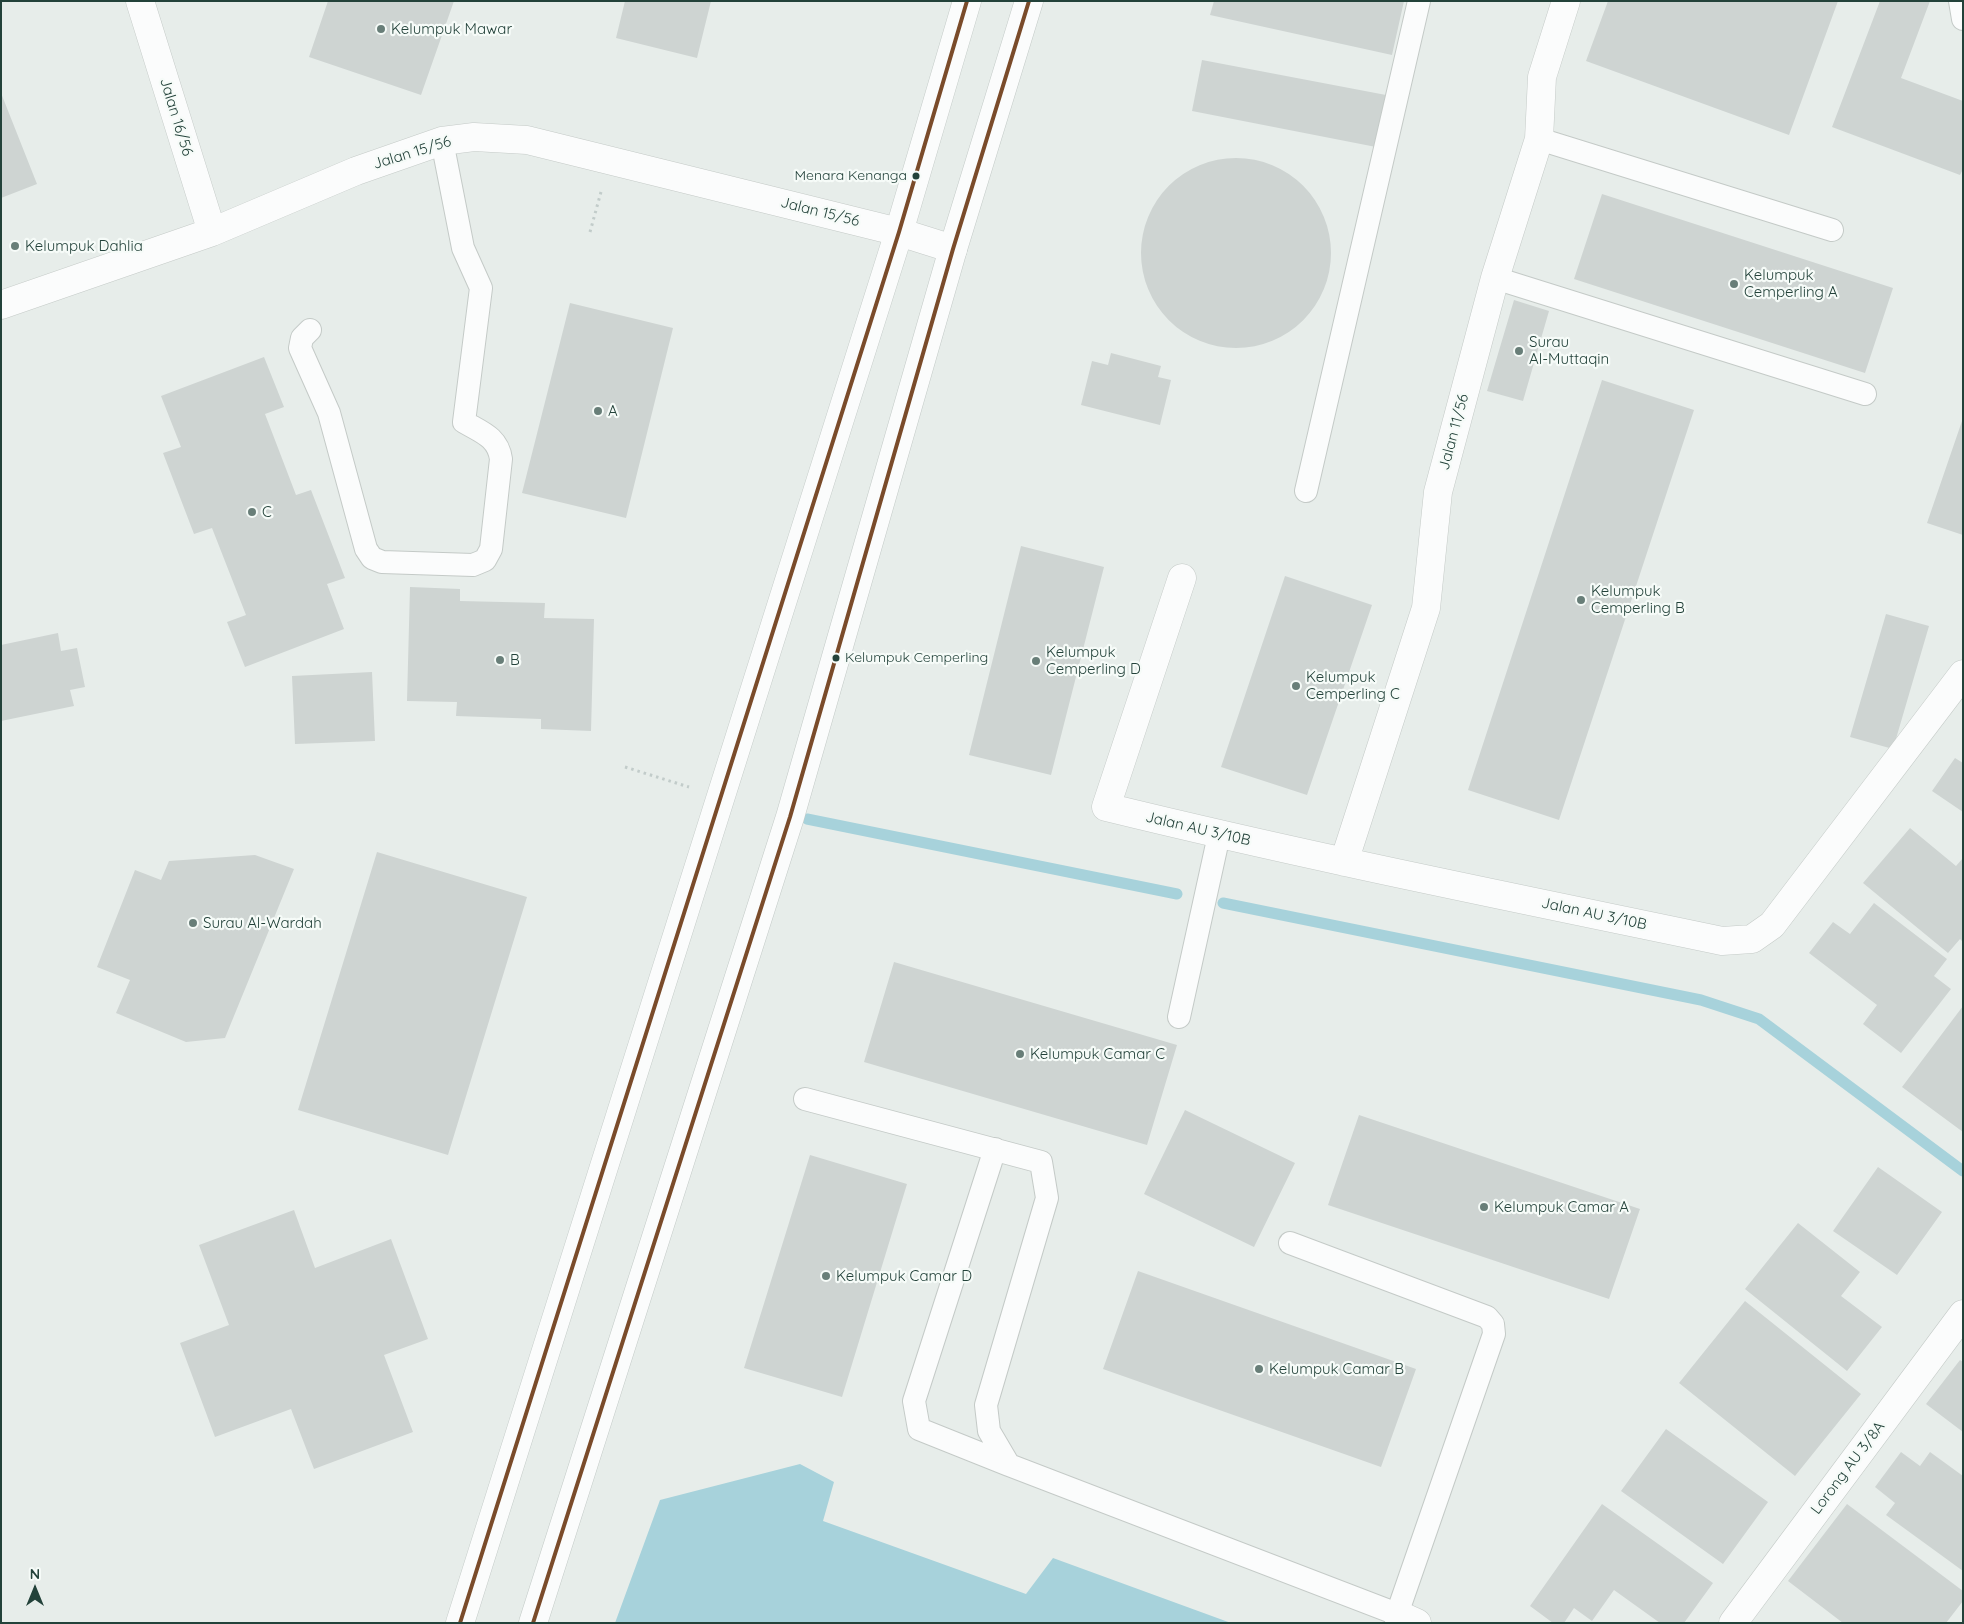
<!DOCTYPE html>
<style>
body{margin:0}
#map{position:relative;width:1964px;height:1624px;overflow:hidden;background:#e7edea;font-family:Quicksand,sans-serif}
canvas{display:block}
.frame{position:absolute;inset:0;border:2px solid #23423a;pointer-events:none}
.north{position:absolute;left:10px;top:1564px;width:50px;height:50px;-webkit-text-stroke:4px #f6fbf8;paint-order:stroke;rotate:0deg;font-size:14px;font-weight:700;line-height:20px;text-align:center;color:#23423a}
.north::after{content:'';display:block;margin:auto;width:18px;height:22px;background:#23423a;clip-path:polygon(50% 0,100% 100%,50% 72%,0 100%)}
</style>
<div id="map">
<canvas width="1964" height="1624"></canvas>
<div class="frame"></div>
<div class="north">N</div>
</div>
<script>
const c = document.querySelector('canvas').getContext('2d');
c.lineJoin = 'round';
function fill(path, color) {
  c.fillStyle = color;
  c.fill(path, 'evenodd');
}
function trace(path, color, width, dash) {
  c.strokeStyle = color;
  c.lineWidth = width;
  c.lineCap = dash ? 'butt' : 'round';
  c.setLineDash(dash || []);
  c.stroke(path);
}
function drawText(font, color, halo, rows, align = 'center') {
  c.font = font + ' Quicksand,sans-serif';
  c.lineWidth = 4.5;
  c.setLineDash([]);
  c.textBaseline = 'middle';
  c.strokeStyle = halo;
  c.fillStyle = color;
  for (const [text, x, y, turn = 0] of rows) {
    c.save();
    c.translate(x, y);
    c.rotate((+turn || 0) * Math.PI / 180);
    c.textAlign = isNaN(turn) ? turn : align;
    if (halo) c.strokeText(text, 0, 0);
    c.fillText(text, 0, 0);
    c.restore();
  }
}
const water = new Path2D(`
 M800,1464L834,1482L823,1521L1026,1594L1053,1558L1231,1623H615L660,1500Z`);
const stream = new Path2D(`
 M807,819L1177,894
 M1223,903L1701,1000L1759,1019L1963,1171`);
const building = new Path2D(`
 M328,1H454L421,95L309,57Z
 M625,1H711L697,58L616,38Z
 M1214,1H1404L1392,55L1210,15Z
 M1608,1H1838L1789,135L1586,61Z
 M1880,1H1930L1901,78L1963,101V169L1960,175L1832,127Z
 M1202,60L1386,95L1376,147L1192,111Z
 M1,93L37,184L1,198Z
 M1141 253a95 95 0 1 1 190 0a95 95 0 1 1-190 0Z
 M1602,194L1893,288L1865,373L1574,279Z
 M1514,300L1549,311L1523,401L1487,391Z
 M570,303L673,328L626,518L522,493Z
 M1111,353L1161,366L1158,377L1171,380L1160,425L1081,405L1092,361L1108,365Z
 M264,357L284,407L265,414L296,495L311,490L345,578L327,584L344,629L245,667L227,622L246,615L212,528L194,534L163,453L181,447L161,396Z
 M1602,380L1694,410L1559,820L1468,790Z
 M1962,421H1963V535L1927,523Z
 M1021,546L1104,567L1051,775L969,755Z
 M1285,576L1372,605L1307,795L1221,767Z
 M410,587L460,589V601L545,603L544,618L594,619L591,731L541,729V719L456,716L457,702L407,701Z
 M1886,614L1929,626L1893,749L1850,737Z
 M58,633L61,651L77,648L85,687L70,690L74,706L1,721V645Z
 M372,672L375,741L295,744L292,676Z
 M1955,758L1963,763V812L1932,791Z
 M1910,828L1956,866L1963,858V942L1960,939L1948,953L1863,883Z
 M377,852L527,897L448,1155L298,1110Z
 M255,855L294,869L225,1038L186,1042L116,1013L130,980L97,967L135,870L161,880L169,861Z
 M1874,903L1947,959L1934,976L1951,989L1901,1053L1863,1024L1877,1005L1809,953L1833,922L1850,934Z
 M894,962L1177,1045L1147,1145L864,1062Z
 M1963,1006V1132L1902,1087Z
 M1185,1110L1295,1163L1254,1247L1144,1194Z
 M1359,1115L1640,1209L1609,1299L1328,1205Z
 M810,1155L907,1184L842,1397L744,1368Z
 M1878,1167L1942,1212L1897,1275L1833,1231Z
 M294,1210L315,1268L391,1239L428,1339L384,1355L413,1432L314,1469L291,1409L215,1437L180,1343L229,1325L199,1245Z
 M1798,1223L1860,1272L1841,1296L1882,1327L1847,1371L1745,1289Z
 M1138,1271L1416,1369L1381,1467L1103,1369Z
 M1745,1301L1861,1394L1795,1476L1679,1383Z
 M1960,1360L1963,1362V1432L1926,1404Z
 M1666,1429L1768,1502L1723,1564L1621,1491Z
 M1901,1452L1920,1466L1930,1452L1963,1476V1571L1886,1515L1895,1503L1875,1487Z
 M1602,1504L1713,1583L1684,1623H1660L1614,1590L1592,1621L1574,1608L1564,1623H1553L1530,1606Z
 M1847,1504L1963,1591V1601L1946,1623H1843L1788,1581Z`);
const path = new Path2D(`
 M590,232L601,192
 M625,767L689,787`);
const lane = new Path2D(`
 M1960,1L1963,19
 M1539,139L1832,230
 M1495,278L1865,394
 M310,330L302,338L300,348L329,413L366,549L372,558L382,562L473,565L485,560L491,549L501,459C498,437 481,432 464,422L481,288L463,248L442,141
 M1306,491L1419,1
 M1179,1017L1219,835
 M805,1099L1041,1162L1047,1198L986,1405L989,1431L1009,1465L1397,1614L1494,1334L1493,1324L1487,1317L1290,1243
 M995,1149L914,1401L919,1429L1009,1465`);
const street = new Path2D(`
 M140,1L212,232
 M1,305L212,232L356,171L442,141L474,137L527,140L899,232L953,249
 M1182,578L1106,807C1310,857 1516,898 1722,941L1752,939L1772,925L1963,674
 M1344,862L1426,608L1438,492L1495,278L1539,139L1542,77L1566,1
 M1397,1614L1417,1623
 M1733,1623L1963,1314`);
const secondary = new Path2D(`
 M460,1623L899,232L967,1
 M533,1623L790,817L953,249L1029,1`);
const bus1 = new Path2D(`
 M460,1623L899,232L967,1
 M533,1623L790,817L953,249L1029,1`);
const markers = [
 [381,29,5,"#687e78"],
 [916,176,4.5,"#23423a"],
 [15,246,5,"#687e78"],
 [1734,284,5,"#687e78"],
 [1519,351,5,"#687e78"],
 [598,411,5,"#687e78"],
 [252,512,5,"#687e78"],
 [1581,600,5,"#687e78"],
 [836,658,4.5,"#23423a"],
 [500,660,5,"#687e78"],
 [1036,661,5,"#687e78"],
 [1296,686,5,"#687e78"],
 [193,923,5,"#687e78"],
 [1020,1054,5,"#687e78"],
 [1484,1207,5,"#687e78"],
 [826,1276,5,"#687e78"],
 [1259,1369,5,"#687e78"]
];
const busNames = [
 ["Menara Kenanga",907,176],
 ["Kelumpuk Cemperling",845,658,"left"]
];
const poiNames = [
 ["Kelumpuk Mawar",391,29],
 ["Kelumpuk Dahlia",25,246],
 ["Kelumpuk",1744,275],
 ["Cemperling A",1744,292],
 ["Surau",1529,342],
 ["Al-Muttaqin",1529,359],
 ["A",608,411],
 ["C",262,512],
 ["Kelumpuk",1591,591],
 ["Cemperling B",1591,608],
 ["Kelumpuk",1046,652],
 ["Cemperling D",1046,669],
 ["B",510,660],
 ["Kelumpuk",1306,677],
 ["Cemperling C",1306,694],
 ["Surau Al-Wardah",203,923],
 ["Kelumpuk Camar C",1030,1054],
 ["Kelumpuk Camar A",1494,1207],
 ["Kelumpuk Camar D",836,1276],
 ["Kelumpuk Camar B",1269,1369]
];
const streetNames = [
 ["Jalan 16/56",176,117,73],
 ["Jalan 15/56",412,153,-17],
 ["Jalan 15/56",820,212,14],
 ["Jalan 11/56",1454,432,-75],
 ["Jalan AU 3/10B",1198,829,13],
 ["Jalan AU 3/10B",1594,914,12],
 ["Lorong AU 3/8A",1848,1468,-53]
];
fill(water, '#a7d2db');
trace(stream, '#a7d2db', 11);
fill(building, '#ced4d2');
trace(lane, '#c4cac7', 24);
trace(street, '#c4cac7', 29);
trace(secondary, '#c3cac7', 29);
trace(path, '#c2ccca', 3, [2.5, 4]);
trace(lane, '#fbfcfc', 22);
trace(street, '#fbfcfc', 28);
trace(secondary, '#fbfcfc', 28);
trace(bus1, '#7a4b2a', 4);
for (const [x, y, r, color] of markers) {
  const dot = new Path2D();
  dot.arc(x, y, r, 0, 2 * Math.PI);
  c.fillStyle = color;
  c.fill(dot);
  trace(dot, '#f6fbf8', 2);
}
drawText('14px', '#23423a', '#f6fbf8', busNames, 'right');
drawText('15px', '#23423a', '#f6fbf8', poiNames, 'left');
drawText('15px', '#23423a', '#f6fbf8', streetNames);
</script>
